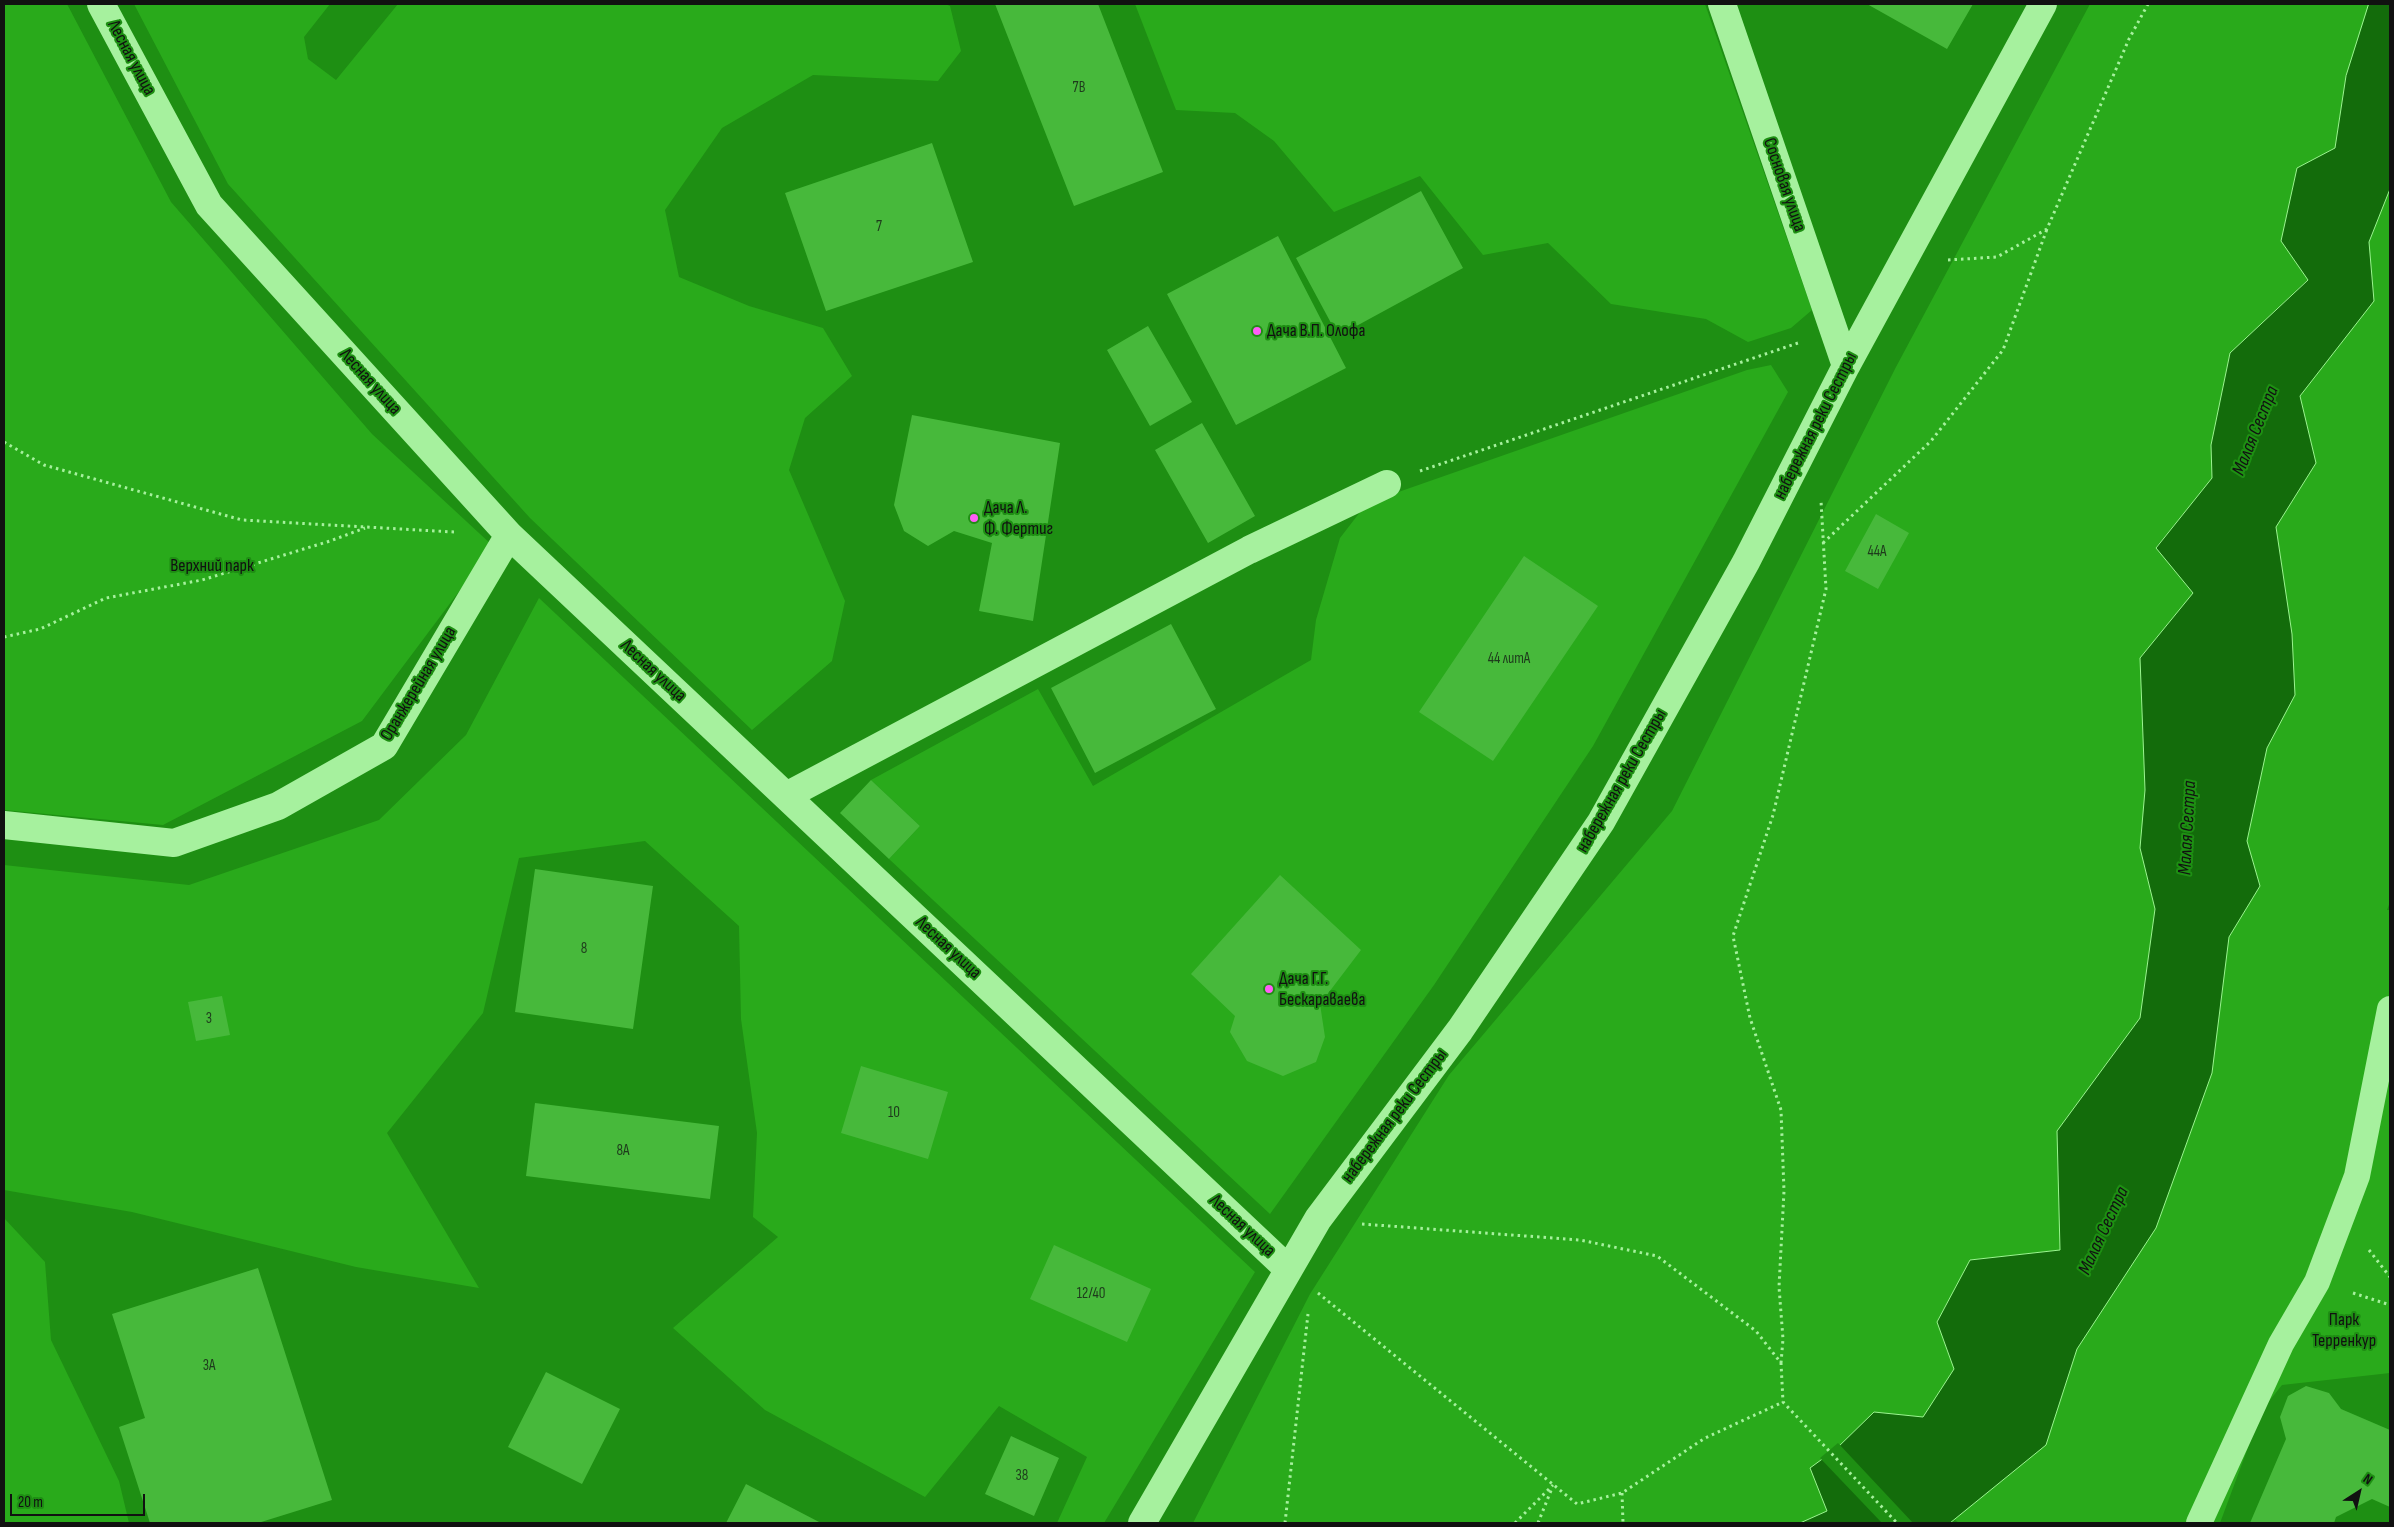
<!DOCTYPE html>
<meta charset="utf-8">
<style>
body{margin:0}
#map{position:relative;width:2394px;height:1527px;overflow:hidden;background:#1e8f13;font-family:"Sofia Sans Condensed",sans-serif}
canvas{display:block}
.frame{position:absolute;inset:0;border:5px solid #111;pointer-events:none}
.north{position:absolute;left:2334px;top:1467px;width:50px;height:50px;-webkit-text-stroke:4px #1e8f13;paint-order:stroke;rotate:35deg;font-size:14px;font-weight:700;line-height:20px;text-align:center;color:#111}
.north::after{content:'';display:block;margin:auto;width:18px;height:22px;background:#111;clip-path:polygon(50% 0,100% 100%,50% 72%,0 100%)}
.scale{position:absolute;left:10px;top:1494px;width:135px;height:22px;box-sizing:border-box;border:2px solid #111;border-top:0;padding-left:6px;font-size:15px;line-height:18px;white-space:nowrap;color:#111;-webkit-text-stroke:4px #1e8f13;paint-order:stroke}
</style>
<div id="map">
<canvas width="2394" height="1527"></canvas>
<div class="frame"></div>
<div class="north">N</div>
<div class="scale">20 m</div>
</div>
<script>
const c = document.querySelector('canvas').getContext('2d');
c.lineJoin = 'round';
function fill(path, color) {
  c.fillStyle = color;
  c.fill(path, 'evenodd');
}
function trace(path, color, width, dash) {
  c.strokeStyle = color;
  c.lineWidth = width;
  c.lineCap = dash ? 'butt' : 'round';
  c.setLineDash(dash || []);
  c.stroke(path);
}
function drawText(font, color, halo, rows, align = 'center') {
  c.font = font + ' "Sofia Sans Condensed",sans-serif';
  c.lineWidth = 4;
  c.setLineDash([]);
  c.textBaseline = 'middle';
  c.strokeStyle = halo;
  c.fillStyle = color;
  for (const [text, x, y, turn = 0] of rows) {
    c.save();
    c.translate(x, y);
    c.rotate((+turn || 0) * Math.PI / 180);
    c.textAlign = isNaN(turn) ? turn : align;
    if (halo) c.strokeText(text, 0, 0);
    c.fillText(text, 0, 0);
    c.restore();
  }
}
const green = new Path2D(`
 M4,4H67L171,202L372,434L493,546L362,721L163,825L4,810Z
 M134,4H330L304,37L308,59L336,80L398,4H945L950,6L961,51L938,81L813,75L722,128L665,210L679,277L749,306L823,328L852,376L805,418L789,470L845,601L832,661L752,730L530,518L228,184Z
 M1135,4H1705L1812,310L1791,328L1748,342L1706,319L1611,304L1548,243L1483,255L1420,176L1334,212L1274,141L1235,113L1176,110Z
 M2090,4H2369L2346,76L2335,148L2297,168L2281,241L2308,279L2230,353L2211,445L2212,478L2156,547L2193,593L2140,658L2145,790L2140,848L2155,909L2140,1018L2057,1131L2060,1250L1970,1260L1937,1322L1954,1369L1923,1417L1874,1413L1827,1511L1800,1523H1193L1310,1294L1449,1075L1672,811L1896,367Z
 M2390,189V902L2387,910H2390V1373L2282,1385L2262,1410L2220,1523H1959L1954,1519L2046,1445L2077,1349L2156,1228L2212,1073L2229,937L2260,886L2247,841L2267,748L2295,695L2292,634L2276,527L2316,463L2300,396L2374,301L2369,242Z
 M1771,365L1788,392L1593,746L1434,985L1270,1214L889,859L920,826L871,780L1038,689L1093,786L1311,660L1316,620L1340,538L1367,503L1747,370Z
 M539,598L1255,1272L1104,1523H1057L1087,1457L999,1406L925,1497L765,1410L673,1328L778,1237L753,1217L757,1133L741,1019L739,926L645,841L519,858L483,1013L387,1133L479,1288L356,1267L132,1212L4,1190V865L189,885L379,820L466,735Z
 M4,1218L45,1262L51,1340L119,1481L129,1523H4Z`);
const water = new Path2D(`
 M2369,4H2390V189L2369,242L2374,301L2300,396L2316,463L2276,527L2292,634L2295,695L2267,748L2247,841L2260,886L2229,937L2212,1073L2156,1228L2077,1349L2046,1445L1950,1523H1800L1827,1511L1810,1468L1836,1449L1874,1412L1923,1417L1954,1369L1937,1322L1970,1260L2060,1250L2057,1131L2140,1018L2155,909L2140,848L2145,790L2140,658L2193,593L2156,548L2212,478L2211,445L2230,353L2308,280L2281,241L2297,168L2335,148L2346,76Z`);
const pier = new Path2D(`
 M1838,1443L1913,1523H1882L1820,1458Z`);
const building = new Path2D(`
 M995,4H1098L1163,172L1074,206Z
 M1867,4H1973L1947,49Z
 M932,143L973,262L826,311L785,193Z
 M1421,191L1463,268L1338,336L1296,258Z
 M1278,236L1346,368L1236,425L1167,294Z
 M1148,326L1192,402L1150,426L1107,350Z
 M912,415L1060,443L1033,621L979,611L992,543L954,531L928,546L904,531L894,505Z
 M1202,423L1255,516L1208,543L1155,450Z
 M1876,514L1909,533L1878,589L1845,571Z
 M1524,556L1598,606L1493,761L1419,712Z
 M1171,624L1216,709L1095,773L1051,688Z
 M871,780L920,826L889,859L840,813Z
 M535,869L653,886L633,1029L515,1012Z
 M1280,875L1361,950L1320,1004L1325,1037L1316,1062L1283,1076L1247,1061L1230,1032L1235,1016L1191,974Z
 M222,996L230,1035L196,1041L188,1002Z
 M861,1066L948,1092L928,1159L841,1133Z
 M535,1103L719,1126L710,1199L526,1176Z
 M1054,1245L1151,1289L1127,1342L1030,1299Z
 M258,1268L332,1500L258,1523H150L119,1427L145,1418L112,1314Z
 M546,1372L620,1409L582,1484L508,1447Z
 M2306,1386L2329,1393L2341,1409L2390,1430V1507L2372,1499L2336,1517L2334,1523H2250L2286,1439L2280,1417L2288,1396Z
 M1011,1436L1059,1458L1034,1516L985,1494Z
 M746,1484L821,1523H726Z`);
const path = new Path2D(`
 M1948,260L1997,257L2047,229L2129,39L2148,4
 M4,442L44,465L242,520L454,532
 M1420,471L1798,343
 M1823,543L1931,441L2003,350L2047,229
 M4,637L40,629L106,598L202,580L330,541L365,528
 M1362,1224L1580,1240L1657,1256L1756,1331L1781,1363L1783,1402L1897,1523
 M2369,1250L2390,1277
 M1318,1293L1577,1504L1622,1493L1705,1438L1783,1402
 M2353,1293L2390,1305
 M1781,1363L1783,1339L1779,1287L1784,1191L1781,1110L1750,1018L1733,936L1773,815L1826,589L1821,501
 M1622,1493L1623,1523
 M1285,1523L1308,1314
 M1515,1523L1553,1485
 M1538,1523L1552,1488`);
const lane = new Path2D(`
 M2199,1523L2281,1344L2317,1282L2357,1176L2390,1009`);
const street = new Path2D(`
 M101,4L209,205L509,535L1288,1269
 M1722,4L1846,366
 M786,796L1249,550L1387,484
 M4,825L174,843L278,806L384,746L509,535
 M1142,1523L1318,1219L1460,1030L1601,822L1746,562L1846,366L2043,4`);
const markers = [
 [1257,331,5,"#ff5ef5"],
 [974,518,5,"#ff5ef5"],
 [1269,989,5,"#ff5ef5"]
];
const numberNames = [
 ["7В",1079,88],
 ["7",879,227],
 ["44А",1877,552],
 ["44 литА",1509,659],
 ["8",584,949],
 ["3",209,1019],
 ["10",894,1113],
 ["8А",623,1151],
 ["12/40",1091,1294],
 ["3А",209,1366],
 ["38",1022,1476]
];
const streetNames = [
 ["Лесная улица",131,58,62],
 ["Сосновая улица",1784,185,71],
 ["Лесная улица",370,382,48],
 ["набережная реки Сестры",1816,426,-63],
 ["Лесная улица",653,671,43],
 ["Оранжерейная улица",419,684,-59],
 ["набережная реки Сестры",1622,781,-60],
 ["Лесная улица",948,948,43],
 ["набережная реки Сестры",1395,1116,-53],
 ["Лесная улица",1242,1226,43]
];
const poiNames = [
 ["Дача В.П. Олофа",1267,331],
 ["Дача Л.",984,508],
 ["Ф. Фертиг",984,529],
 ["Дача Г.Г.",1279,979],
 ["Бескараваева",1279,1000]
];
const parkNames = [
 ["Верхний парк",212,566],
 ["Парк",2344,1320],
 ["Терренкур",2344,1341]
];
const waterNames = [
 ["Малая Сестра",2256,431,-68],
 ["Малая Сестра",2188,828,-87],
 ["Малая Сестра",2104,1231,-65]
];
fill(green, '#29aa1b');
fill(water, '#136c0b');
trace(water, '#9bf590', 1);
fill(pier, '#1e8f13');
fill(building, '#47b93b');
trace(path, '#a6f19e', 3, [2.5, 4]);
trace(lane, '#a6f19e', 26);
trace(street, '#a6f19e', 28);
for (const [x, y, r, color] of markers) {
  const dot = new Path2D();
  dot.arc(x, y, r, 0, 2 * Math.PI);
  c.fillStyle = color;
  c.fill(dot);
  trace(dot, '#1e8f13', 2);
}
drawText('15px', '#1e3b1c', null, numberNames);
drawText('18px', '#111', '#1e8f13', streetNames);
drawText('18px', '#111', '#1e8f13', poiNames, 'left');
drawText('18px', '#111', '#1e8f13', parkNames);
drawText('italic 19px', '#111', '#1e8f13', waterNames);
</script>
